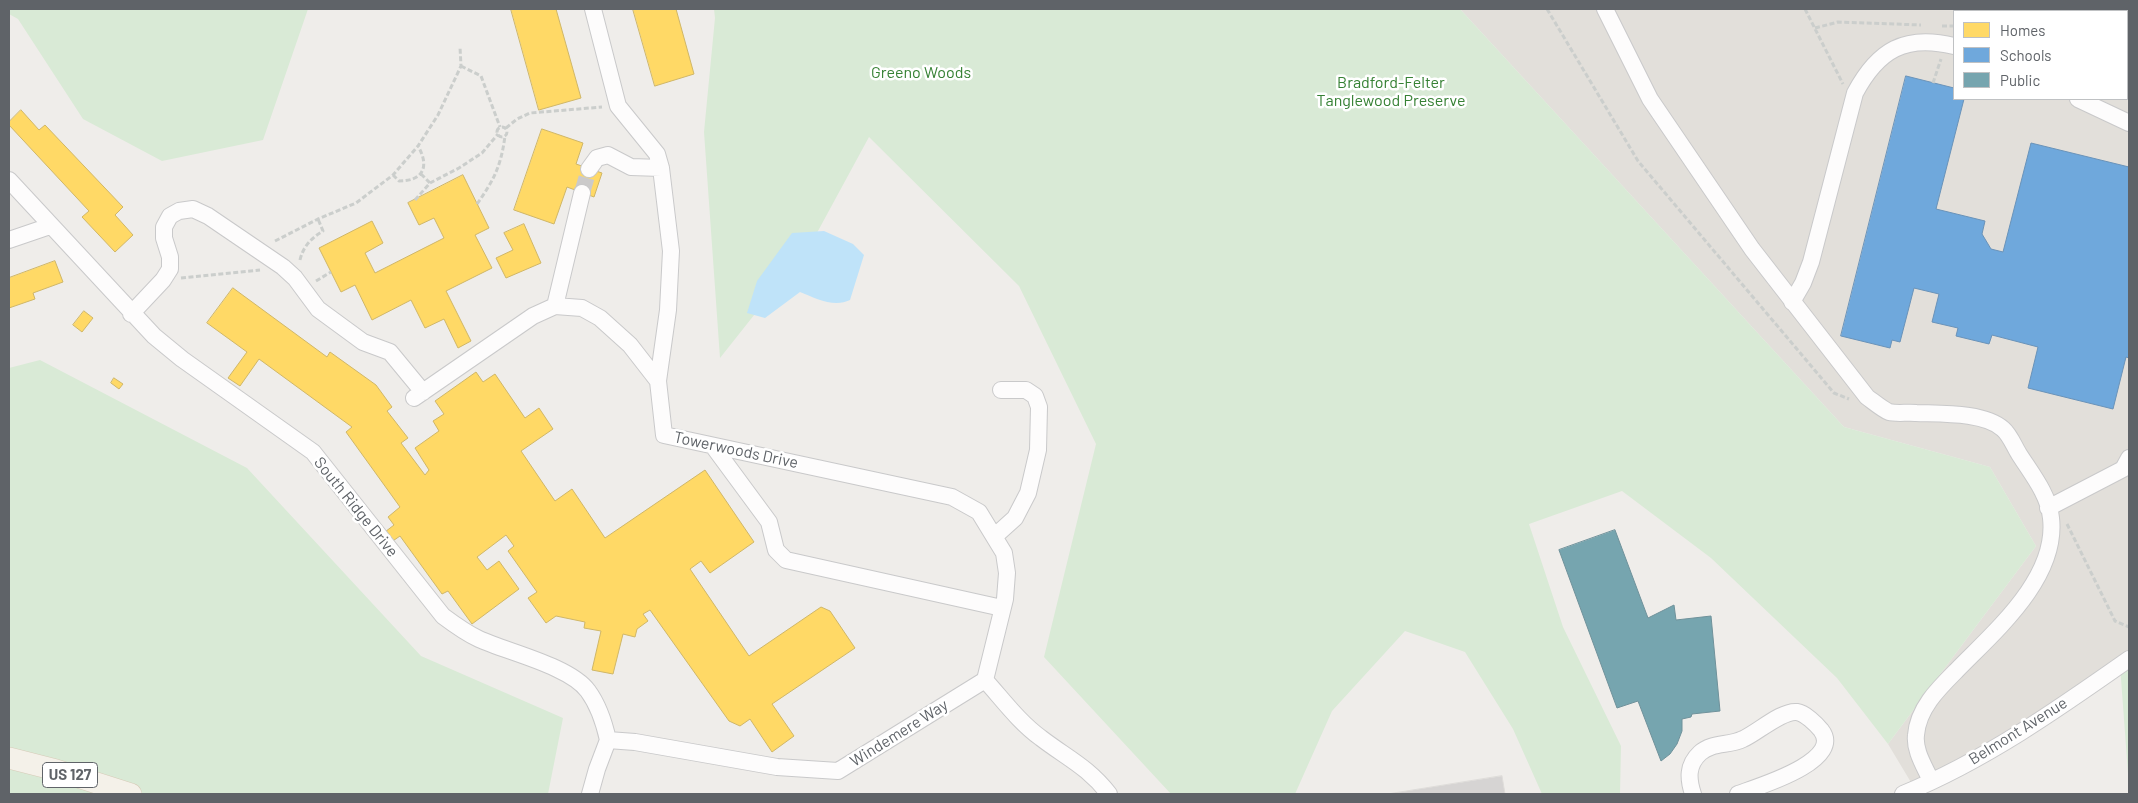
<!DOCTYPE html>
<style>
body{margin:0}
#map{position:relative;width:2138px;height:803px;overflow:hidden;background:#efedea;font-family:Barlow,sans-serif}
canvas{display:block}
.frame{position:absolute;inset:0;border:10px solid #5f6368;pointer-events:none}
.legend{position:absolute;left:1953px;top:10px;width:175px;height:90px;box-sizing:border-box;background:#fff;border:1px solid #bfc1c3;margin:0;padding:6px 9px;list-style:none;font-size:15px;color:#5f6368}
.legend li{display:flex;align-items:center;gap:10px;height:25px}
.legend b{width:25px;border:1px solid #bfc1c3}
</style>
<div id="map">
<canvas width="2138" height="803"></canvas>
<div class="frame"></div>
<ul class="legend">
<li><b style="height:14px;background:#ffd966"></b>Homes</li>
<li><b style="height:14px;background:#6fa8dc"></b>Schools</li>
<li><b style="height:14px;background:#76a5af"></b>Public</li>
</ul>
</div>
<script>
const c = document.querySelector('canvas').getContext('2d');
c.lineJoin = 'round';
function fill(path, color) {
  c.fillStyle = color;
  c.fill(path, 'evenodd');
}
function trace(path, color, width, dash) {
  c.strokeStyle = color;
  c.lineWidth = width;
  c.lineCap = dash ? 'butt' : 'round';
  c.setLineDash(dash || []);
  c.stroke(path);
}
function drawText(font, color, halo, rows, align = 'center') {
  c.font = font + ' Barlow,sans-serif';
  c.lineWidth = 5;
  c.setLineDash([]);
  c.textBaseline = 'middle';
  c.strokeStyle = halo;
  c.fillStyle = color;
  for (const [text, x, y, turn = 0] of rows) {
    c.save();
    c.translate(x, y);
    c.rotate((+turn || 0) * Math.PI / 180);
    c.textAlign = isNaN(turn) ? turn : align;
    if (halo) c.strokeText(text, 0, 0);
    c.fillText(text, 0, 0);
    c.restore();
  }
}
const education = new Path2D(`
 M1460,9H2129V659L1915,789L1888,744L2036,546L1990,467L1844,427ZM1954,11H2127V99H1954Z`);
const green = new Path2D(`
 M9,9H308L263,140L162,161L83,119L18,19L9,14Z
 M714,9H1460L1844,427L1990,467L2036,546L1888,744L1837,678L1711,558L1622,491L1529,524L1563,627L1621,746L1620,794H1542L1513,729L1465,652L1405,631L1332,711L1295,794H1171L1044,657L1096,444L1019,286L869,137L812,242L720,358L704,132L715,18Z
 M40,360L247,468L421,656L563,718L548,794H9V368Z
 M2129,659V787L2120,665Z`);
const water = new Path2D(`
 M824,231L853,244L864,255L850,300C834,308 815,298 800,292L765,318L747,313L757,281L792,233Z`);
const homes = new Path2D(`
 M511,9H556L581,98L539,110Z
 M633,9H676L694,74L655,86Z
 M21,110L39,130L45,125L123,207L115,215L133,235L115,252L82,217L89,211L9,125V122Z
 M542,129L583,143L576,164L602,173L594,197L567,187L554,224L514,210Z
 M463,175L489,228L475,235L492,268L446,291L471,341L458,348L444,319L425,328L411,300L372,320L355,285L341,292L319,248L372,221L383,243L365,253L375,273L444,238L434,218L419,225L408,203Z
 M524,224L541,263L506,278L496,258L513,250L504,233Z
 M55,261L63,282L33,293L35,299L9,308V278Z
 M233,288L327,357L330,352L376,385L392,407L387,411L408,438L401,443L425,475L429,470L415,448L439,431L433,421L444,414L435,401L476,372L483,382L495,374L525,418L539,408L553,429L521,451L555,501L572,489L605,538L705,470L754,542L710,573L701,561L690,569L749,656L821,607L830,611L855,648L772,704L794,736L772,752L750,719L740,726L729,721L650,610L643,614L648,621L637,629L635,637L623,634L613,674L592,670L601,631L584,628L585,622L556,616L546,623L528,598L537,592L508,551L514,546L506,535L477,557L487,570L499,561L519,589L472,624L448,591L442,594L400,536L387,545L381,535L394,525L388,517L400,507L346,432L352,427L259,359L240,386L228,378L247,352L207,323Z
 M84,311L93,318L82,332L73,325Z
 M114,378L123,384L119,389L111,383Z`);
const schools = new Path2D(`
 M1906,76L1954,88V99H1964L1936,209L1985,221L1982,234L1991,249L2003,252L2031,143L2129,167V358L2126,357L2113,409L2028,388L2038,347L1992,335L1989,344L1956,336L1958,328L1932,322L1939,294L1914,288L1900,342L1892,340L1890,348L1841,336Z`);
const public = new Path2D(`
 M1615,530L1648,618L1674,605L1676,620L1711,616L1720,711L1692,714L1691,717L1682,719V731L1677,744L1670,754L1661,761L1638,701L1617,708L1559,550Z`);
const building = new Path2D(`
 M1502,776L1505,794H1388Z`);
const minorTunnel = new Path2D(`
 M582,193L589,169`);
const path = new Path2D(`
 M1547,9L1638,161L1834,393L1849,399
 M1805,9L1843,84
 M2059,9L2071,11
 M1983,11L1990,9
 M2127,22L2129,23
 M1942,26H1954
 M1815,28L1838,22L1921,25
 M461,66L481,76L500,127
 M1933,83L1941,59
 M497 132a5 5 0 1 1 10 0a5 5 0 1 1-10 0Z
 M506,128L517,119L530,113L602,107
 M421,174L430,183
 M393,175L399,181C423,181 430,167 418,146
 M415,200L430,183L459,168L482,153L498,134
 M477,204C494,180 501,166 505,136
 M275,241L318,219L356,203L393,175L418,146L438,115L461,66L460,47
 M300,260C303,247 311,238 323,231L318,219
 M181,278L260,270
 M316,281L331,272
 M2067,524L2115,621L2129,627`);
const minor = new Path2D(`
 M593,9L618,106L657,154L661,168L671,251L668,310L658,381L664,435L952,497L979,512L1004,553L1007,573L1005,599L985,680
 M1605,9L1650,99L1752,249L1867,397C1874,402 1882,409 1889,412C1897,414 1908,412 1916,413C1940,414 1984,412 2003,429C2010,435 2014,446 2019,454C2031,473 2049,495 2051,518C2058,578 1995,631 1957,670C1939,688 1918,708 1916,735C1914,751 1925,767 1931,781
 M2078,99L2129,123
 M589,169L597,158L608,155L631,167L661,168
 M9,180L154,336L182,359L313,452L443,616C455,625 466,633 479,639C507,652 570,666 588,691C599,706 604,722 608,740
 M9,240L50,226
 M1792,302L1803,283L1811,262L1855,93C1878,50 1905,34 1954,46
 M555,306L582,193
 M131,314L163,280L170,269V257L164,238V227L170,216L179,211L193,209L208,216L283,267L295,278L318,309L363,342L390,352L423,392
 M414,398L533,316L555,306L582,308L600,318L630,345L658,381
 M713,446L769,522L776,550L786,560L1002,608
 M2048,508L2123,469L2129,458
 M995,536L1015,518L1028,493L1038,450L1039,407L1035,396L1026,390H1001
 M985,680C1003,700 1019,722 1041,738C1067,758 1088,767 1109,794
 M608,740L635,742L777,767L838,771L985,680
 M590,794L597,769L608,740
 M1693,794C1688,779 1687,765 1700,753C1712,742 1729,746 1743,739C1757,733 1782,710 1797,712C1805,713 1816,724 1821,730C1845,761 1757,787 1738,794
 M1903,794C1984,761 2058,709 2129,659`);
const major = new Path2D(`
 M9,758L56,770L131,794`);
const shields = [
 [70,775,55]
];
const shieldNames = [
 ["US 127",70,775]
];
const parkNames = [
 ["Greeno Woods",921,73],
 ["Bradford-Felter",1391,83],
 ["Tanglewood Preserve",1391,101]
];
const streetNames = [
 ["Towerwoods Drive",736,450,12],
 ["South Ridge Drive",356,507,51],
 ["Belmont Avenue",2018,731,-32],
 ["Windemere Way",899,733,-32]
];
fill(education, '#e2dfda');
fill(green, '#d9ead6');
fill(water, '#bfe3f9');
fill(homes, '#ffd966');
trace(homes, '#cfb667', 1);
fill(schools, '#6fa8dc');
trace(schools, '#6a93b9', 1);
fill(public, '#76a5af');
trace(public, '#6f919a', 1);
fill(building, '#d6d4d3');
trace(building, '#dedcd9', 1);
trace(minorTunnel, '#cbcaca', 16, [16, 8]);
trace(minor, '#c9c9ca', 18);
trace(major, '#d6cbb8', 22);
trace(path, '#cbcecc', 3, [5, 2.5]);
trace(minor, '#fdfcfc', 16);
trace(major, '#f4f1e9', 21);
for (const [x, y, w] of shields) {
  const box = new Path2D();
  box.roundRect(x - w / 2, y - 12.5, w, 25, 4);
  c.fillStyle = '#fff';
  c.fill(box);
  trace(box, '#5f6368', 1);
}
drawText('bold 15px', '#5f6368', null, shieldNames);
drawText('16px', '#368134', '#fff', parkNames);
drawText('16px', '#5f6368', '#fff', streetNames);
</script>
